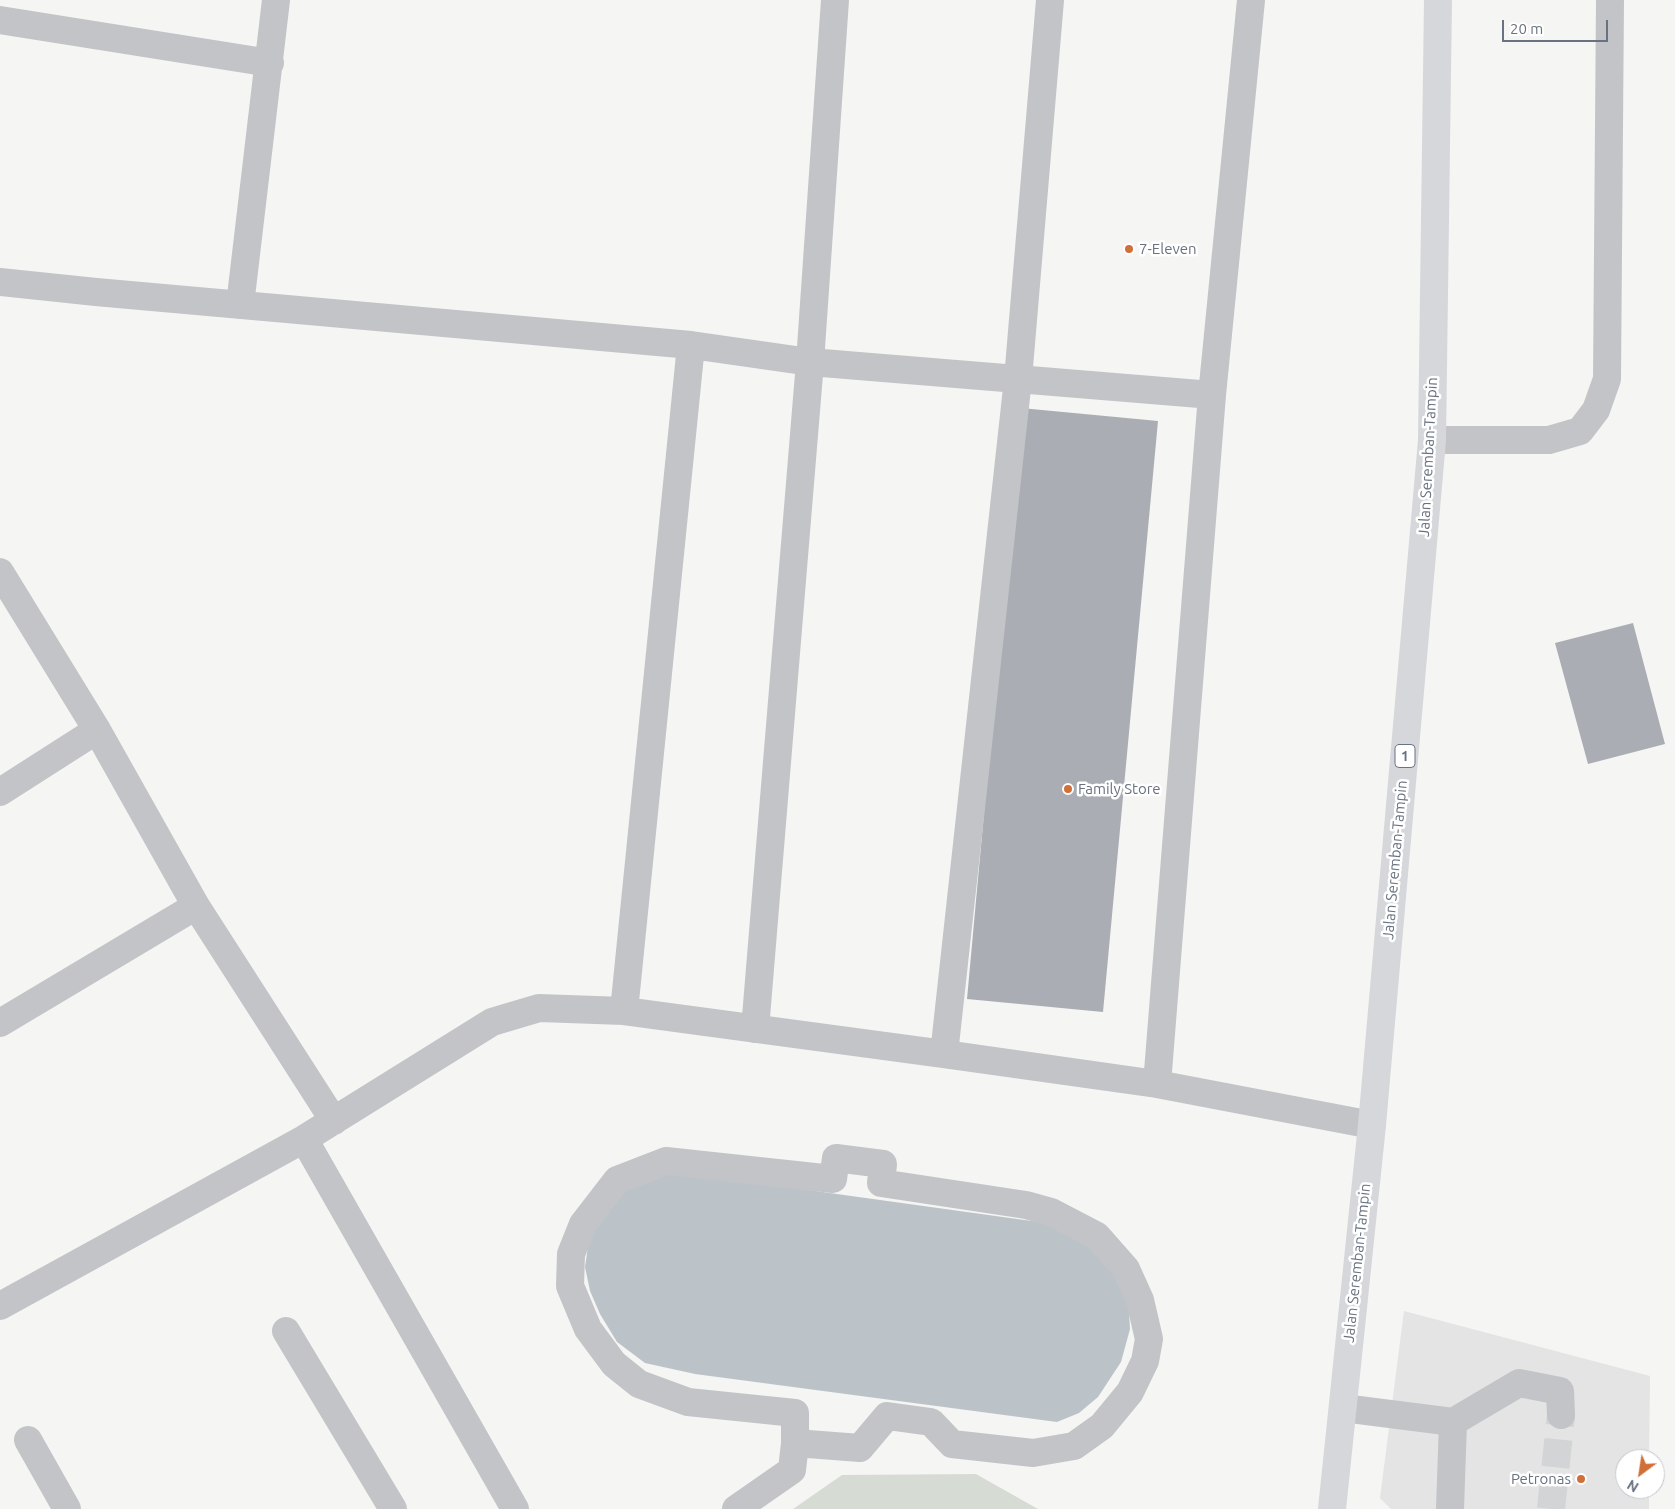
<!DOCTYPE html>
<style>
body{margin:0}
#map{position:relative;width:1675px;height:1509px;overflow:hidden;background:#f5f5f3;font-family:Ubuntu,sans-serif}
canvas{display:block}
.north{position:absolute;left:1615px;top:1449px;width:50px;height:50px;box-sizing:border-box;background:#fff;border:1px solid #c3c7cc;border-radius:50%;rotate:211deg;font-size:14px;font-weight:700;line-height:20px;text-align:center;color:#687280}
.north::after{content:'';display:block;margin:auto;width:18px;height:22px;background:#d06f38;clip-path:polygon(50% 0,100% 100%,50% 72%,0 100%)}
.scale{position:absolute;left:1502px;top:20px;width:106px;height:22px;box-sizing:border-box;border:2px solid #687280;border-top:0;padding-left:6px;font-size:15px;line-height:18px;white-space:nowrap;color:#687280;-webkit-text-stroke:4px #fff;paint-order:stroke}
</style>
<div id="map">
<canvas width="1675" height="1509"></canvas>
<div class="north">N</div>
<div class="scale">20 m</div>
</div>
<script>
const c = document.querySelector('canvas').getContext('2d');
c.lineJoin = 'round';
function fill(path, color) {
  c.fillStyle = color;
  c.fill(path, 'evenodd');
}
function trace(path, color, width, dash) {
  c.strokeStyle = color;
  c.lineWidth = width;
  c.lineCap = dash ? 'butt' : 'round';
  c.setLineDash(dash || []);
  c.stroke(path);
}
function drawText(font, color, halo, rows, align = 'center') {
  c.font = font + ' Ubuntu,sans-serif';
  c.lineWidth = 5;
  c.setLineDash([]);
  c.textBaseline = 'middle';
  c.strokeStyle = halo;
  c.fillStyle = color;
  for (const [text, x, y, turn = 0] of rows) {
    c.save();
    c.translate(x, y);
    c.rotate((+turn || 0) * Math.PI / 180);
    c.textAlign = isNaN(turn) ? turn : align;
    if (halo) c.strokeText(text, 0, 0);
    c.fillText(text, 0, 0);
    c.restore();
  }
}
const built = new Path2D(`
 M1404,1311L1650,1376L1649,1459H1625V1489H1649V1509H1391L1380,1498Z`);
const green = new Path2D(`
 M976,1474L1038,1509H793L842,1475Z`);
const water = new Path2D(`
 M671,1171L1046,1223L1080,1234L1128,1293L1130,1329L1121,1362L1098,1397L1079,1413L1057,1422L695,1374L645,1363L617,1342L600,1314L590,1291L585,1267L589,1240L604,1211L631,1183Z`);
const building = new Path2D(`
 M1021,408L1158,421L1103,1012L967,999Z
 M1633,623L1665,744L1588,764L1555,643Z`);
const minorTunnel = new Path2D(`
 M1551,1509L1561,1415`);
const minor = new Path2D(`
 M0,20L270,63
 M0,282L96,292L691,345L810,362L1212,395
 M240,305L276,0
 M1432,440H1549L1580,431L1596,410L1607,379L1610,0
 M0,572L97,730L196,906L334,1121
 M0,792L97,730
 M624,1011L691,345
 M0,1023L196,906
 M755,1029L810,362L835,0
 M944,1054L1018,379L1050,0
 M1157,1084L1212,395L1251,0
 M304,1139L515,1509
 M0,1306L304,1139L492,1022L539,1008L624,1011L944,1054L1157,1084L1372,1125
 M286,1331L393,1509
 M1343,1408L1453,1422L1519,1383L1560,1391L1561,1415
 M28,1440L67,1509
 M736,1509L792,1470L795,1443V1413L688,1402L639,1384L614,1364L588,1329L570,1286L571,1254L583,1224L617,1180L666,1161L833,1179L836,1158L883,1164L881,1183L1026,1205L1051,1212L1097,1236L1126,1269L1140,1300L1149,1339L1145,1361L1130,1392L1102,1426L1074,1446L1033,1453L952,1444L931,1422L887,1416L860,1448L795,1443
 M1450,1509L1453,1422`);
const highway = new Path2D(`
 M1332,1509L1372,1125L1432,440L1438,0`);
const markers = [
 [1129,249,5,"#d06f38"],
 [1068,789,5,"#d06f38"],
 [1581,1479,5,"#d06f38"]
];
const shields = [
 [1405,756,20]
];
const shieldNames = [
 ["1",1405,756]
];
const poiNames = [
 ["7-Eleven",1139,249],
 ["Family Store",1078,789],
 ["Petronas",1571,1479,"right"]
];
const streetNames = [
 ["Jalan Seremban-Tampin",1428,457,-87],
 ["Jalan Seremban-Tampin",1395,860,-85],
 ["Jalan Seremban-Tampin",1357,1263,-84]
];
fill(built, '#e3e4e3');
fill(green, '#d6dcd4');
fill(water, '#bbc3c9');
fill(building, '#aaaeb4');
trace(minorTunnel, '#d2d4d6', 28, [28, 14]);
trace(minor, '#c2c4c7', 28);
trace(highway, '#d5d7db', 28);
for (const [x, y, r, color] of markers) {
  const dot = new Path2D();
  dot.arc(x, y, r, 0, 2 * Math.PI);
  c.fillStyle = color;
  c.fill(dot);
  trace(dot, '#fff', 2);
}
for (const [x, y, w] of shields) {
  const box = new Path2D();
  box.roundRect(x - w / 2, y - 11.5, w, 23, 4);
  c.fillStyle = '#fff';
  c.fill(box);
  trace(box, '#687280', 1);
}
drawText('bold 14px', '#687280', null, shieldNames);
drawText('15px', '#687280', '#fff', poiNames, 'left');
drawText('15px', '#687280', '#fff', streetNames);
</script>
